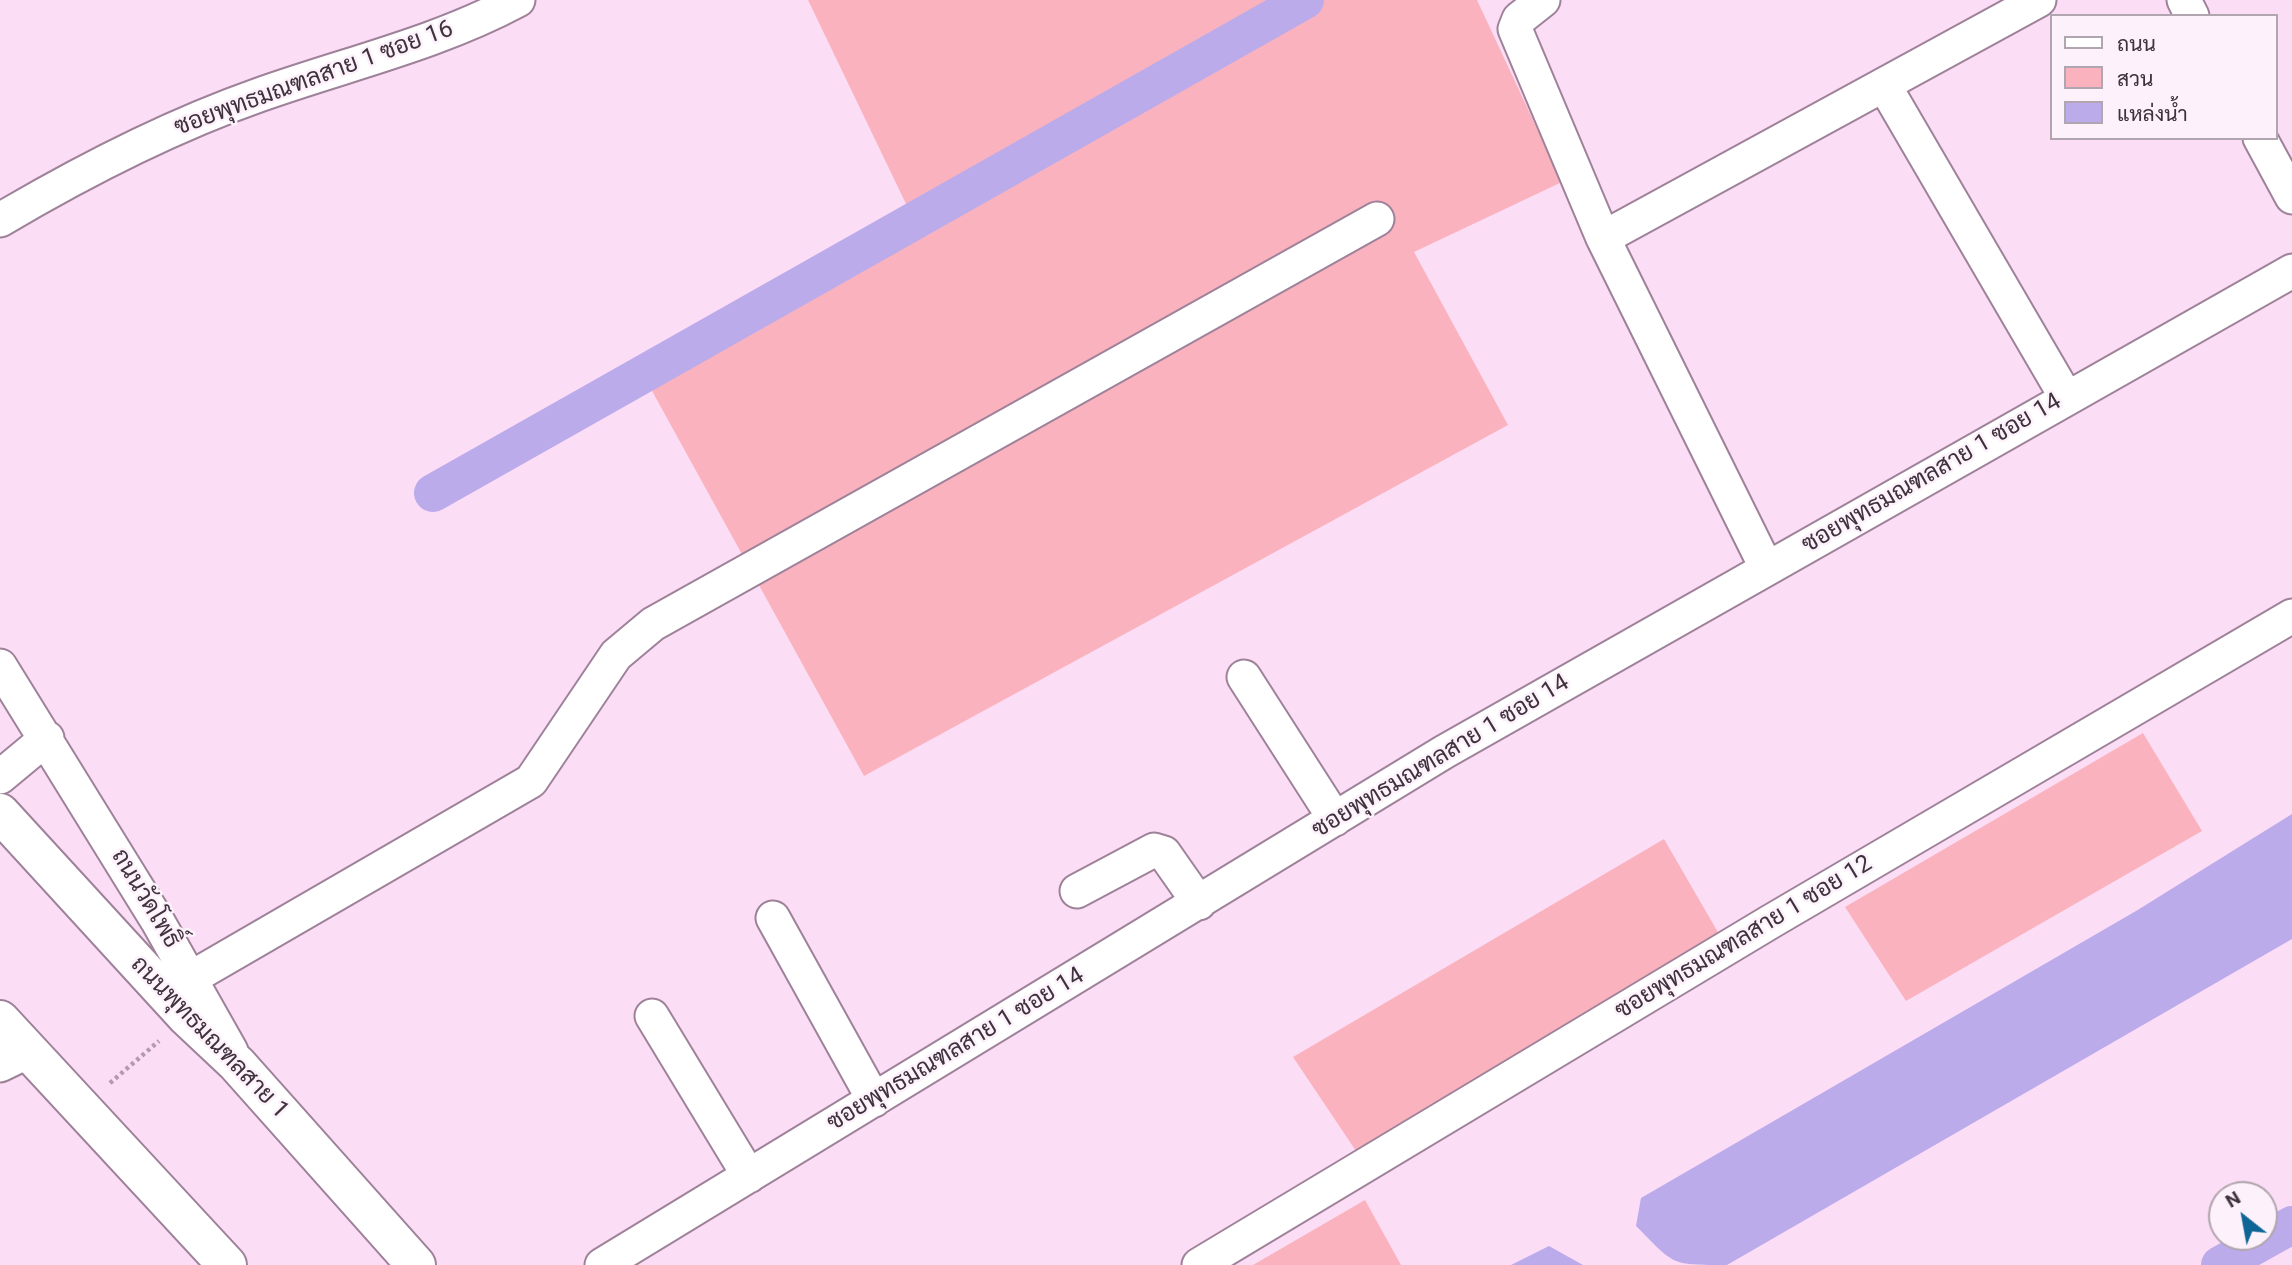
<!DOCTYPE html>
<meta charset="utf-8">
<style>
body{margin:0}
#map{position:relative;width:2292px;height:1265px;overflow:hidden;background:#fcddf6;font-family:Roboto,Sarabun,sans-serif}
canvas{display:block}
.legend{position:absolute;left:2050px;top:14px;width:228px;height:126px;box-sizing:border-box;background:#fdf1fb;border:2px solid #b1a5af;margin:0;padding:9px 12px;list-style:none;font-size:21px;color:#3e323c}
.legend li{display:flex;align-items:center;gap:14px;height:35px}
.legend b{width:35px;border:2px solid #b1a5af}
.north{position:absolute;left:2208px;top:1181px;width:70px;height:70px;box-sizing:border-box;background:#fdf1fb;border:2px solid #b1a5af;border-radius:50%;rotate:329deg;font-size:19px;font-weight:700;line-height:28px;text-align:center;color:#3e323c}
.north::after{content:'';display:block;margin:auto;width:24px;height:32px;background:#0f6696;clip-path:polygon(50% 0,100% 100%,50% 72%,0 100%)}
</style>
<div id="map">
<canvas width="2292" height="1265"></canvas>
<ul class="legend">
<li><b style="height:9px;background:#fff"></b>ถนน</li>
<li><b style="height:19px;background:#fab3be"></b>สวน</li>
<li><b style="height:19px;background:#bbabeb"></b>แหล่งน้ำ</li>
</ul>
<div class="north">N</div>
</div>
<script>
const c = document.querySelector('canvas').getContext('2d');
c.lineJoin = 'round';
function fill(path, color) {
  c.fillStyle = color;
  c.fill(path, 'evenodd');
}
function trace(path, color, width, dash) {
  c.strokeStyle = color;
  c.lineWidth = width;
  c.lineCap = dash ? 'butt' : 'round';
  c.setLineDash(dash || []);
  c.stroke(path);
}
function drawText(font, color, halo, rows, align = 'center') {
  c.font = font + ' Roboto,Sarabun,sans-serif';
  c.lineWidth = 5;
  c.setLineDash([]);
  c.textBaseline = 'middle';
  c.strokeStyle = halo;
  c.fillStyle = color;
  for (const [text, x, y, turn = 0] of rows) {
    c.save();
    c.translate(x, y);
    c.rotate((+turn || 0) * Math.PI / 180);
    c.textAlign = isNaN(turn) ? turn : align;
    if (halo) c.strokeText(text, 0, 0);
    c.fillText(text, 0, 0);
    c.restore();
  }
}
const green = new Path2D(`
 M808,0H1477L1562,182L1414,252L1508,425L864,776L635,360L907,206Z
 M2143,733L2202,831L1906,1001L1845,907Z
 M1664,839L1719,934L1356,1151L1293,1057Z
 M1365,1200L1401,1265H1253Z`);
const water = new Path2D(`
 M2292,814V939L1727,1265C1669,1265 1675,1265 1636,1226L1641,1198L2136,911Z
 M1549,1246L1583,1265H1511Z`);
const canal = new Path2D(`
 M433,493L1305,0
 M2220,1265L2292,1225`);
const path = new Path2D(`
 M110,1083L159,1041`);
const minor = new Path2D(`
 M1543,0L1519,19L1515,29L1603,238L1766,567
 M2184,0L2192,16
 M1884,85L2066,397
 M2260,138L2292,197
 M0,220C83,171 168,127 259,95C346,64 436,44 518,0
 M1603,238L2039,0
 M0,666L157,920L231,1051
 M1244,677L1335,819
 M0,777L47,738
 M1077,891L1154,850L1164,853L1199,903
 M773,918L874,1100
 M191,978L531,781L616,655L653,624L1377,219
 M652,1016L749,1176
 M0,1065L29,1051
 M602,1265L1444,752L2292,271
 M1199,1265L1770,922L2292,616`);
const secondary = new Path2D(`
 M0,813L187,1017L237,1064L416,1265
 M0,1020L227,1265`);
const streetNames = [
 ["ซอยพุทธมณฑลสาย 1 ซอย 16",314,79,-20],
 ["ซอยพุทธมณฑลสาย 1 ซอย 14",1932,474,-30],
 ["ซอยพุทธมณฑลสาย 1 ซอย 14",1441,757,-31],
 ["ถนนวัดโพธิ์",145,899,59],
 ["ซอยพุทธมณฑลสาย 1 ซอย 12",1744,938,-31],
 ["ถนนพุทธมณฑลสาย 1",209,1038,46],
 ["ซอยพุทธมณฑลสาย 1 ซอย 14",956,1050,-31]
];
fill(green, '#fab3be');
fill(water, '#bbabeb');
trace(canal, '#bbabeb', 38);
trace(minor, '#9e8299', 37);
trace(secondary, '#9e8299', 42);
trace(path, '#b29bae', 4.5, [3.5, 3.5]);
trace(minor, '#fff', 33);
trace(secondary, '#fff', 38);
drawText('24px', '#3e323c', '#fdf1fb', streetNames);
</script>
